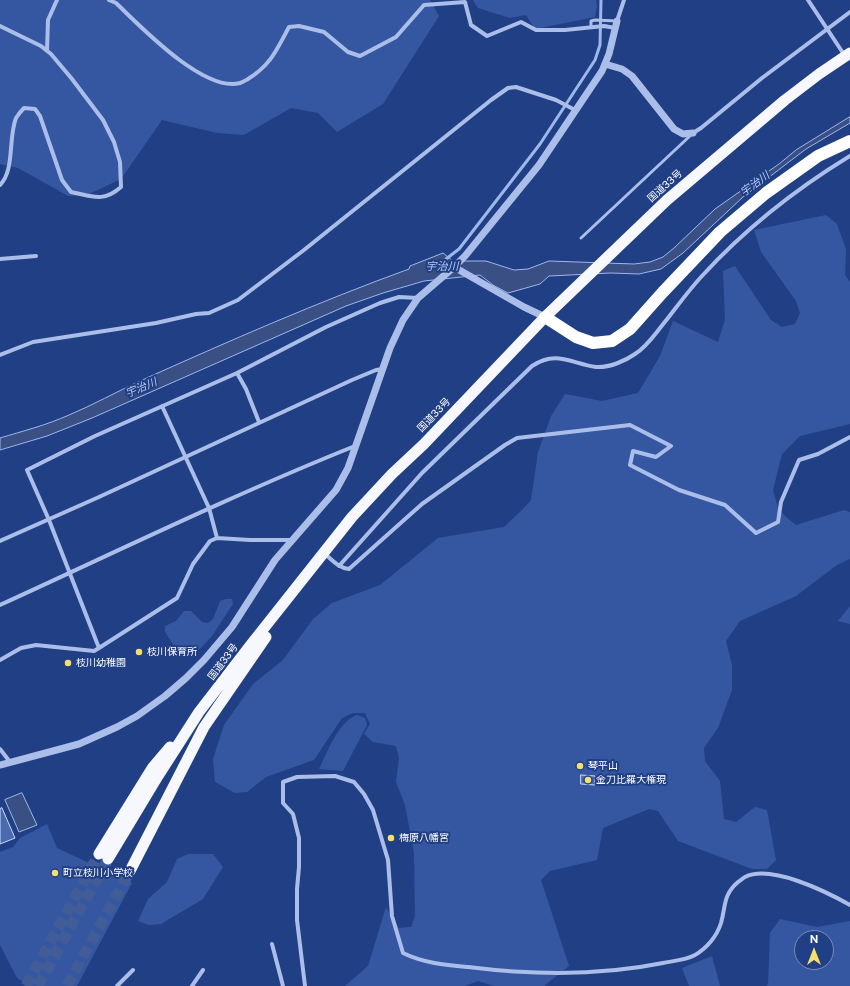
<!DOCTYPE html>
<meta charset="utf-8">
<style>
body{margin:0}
#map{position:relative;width:850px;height:986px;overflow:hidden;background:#213f85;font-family:"Public Sans",sans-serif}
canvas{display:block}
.north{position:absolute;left:794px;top:930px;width:40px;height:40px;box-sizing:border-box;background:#213f85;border:1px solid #7a8cb6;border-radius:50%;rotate:0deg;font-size:11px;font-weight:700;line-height:16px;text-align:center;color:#fff}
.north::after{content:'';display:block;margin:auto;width:14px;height:18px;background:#f6e06b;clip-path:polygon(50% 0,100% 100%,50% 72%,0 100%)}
</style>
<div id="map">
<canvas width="850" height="986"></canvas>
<div class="north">N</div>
</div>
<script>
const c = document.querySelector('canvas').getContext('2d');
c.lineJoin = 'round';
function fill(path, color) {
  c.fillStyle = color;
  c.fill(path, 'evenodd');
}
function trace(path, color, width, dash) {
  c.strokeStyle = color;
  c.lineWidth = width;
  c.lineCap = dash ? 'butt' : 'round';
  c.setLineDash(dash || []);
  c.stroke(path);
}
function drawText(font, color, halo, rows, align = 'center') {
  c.font = font + ' "Public Sans","Noto Sans JP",sans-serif';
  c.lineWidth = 4;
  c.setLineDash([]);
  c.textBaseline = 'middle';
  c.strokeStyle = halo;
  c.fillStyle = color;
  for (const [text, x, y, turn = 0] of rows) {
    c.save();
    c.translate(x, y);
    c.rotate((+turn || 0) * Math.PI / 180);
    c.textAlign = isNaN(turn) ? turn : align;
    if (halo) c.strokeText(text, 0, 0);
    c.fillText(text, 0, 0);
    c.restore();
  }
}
const green = new Path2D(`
 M0,0H430L439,16L383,104L337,132L318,113L291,108L244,135L217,133L162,120L121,179L87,195L68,196L18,168L0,164Z
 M473,0H596L597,6L595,17L535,29L526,15L510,18L478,8Z
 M826,215L837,224L846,249L845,275L850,282V424L800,436L782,454L773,490L778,508L786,517L796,525L844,510L850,512V559L837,565L796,596L740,621L726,641L732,665V690L718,728L704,748L705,761L720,781L724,819L736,822L755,807L767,810L776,860L767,869H752L678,841L658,811L649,809L603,828L597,860L550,871L541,880L569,966L544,986H494L478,981L465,986H345L368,966L386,907L399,928L411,927L415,916L414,853L405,805L396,782L399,758L396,746L373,742L364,734L370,724L365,713H353L342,718L314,760L266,777L247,792L235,793L215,782L213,759L224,725L253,684L283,660L313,619L332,603L380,585L438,538L504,527L522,510L531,500L538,452L551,416L565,394L602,401L638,393L660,356L673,321L718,342L725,320L723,271L735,266L771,320L782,327L795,324L800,313L796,301L761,252L754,230Z
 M226,599H232L233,604L212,636L192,657L182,658L165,632V626L176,621L184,611H191L202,622L208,623L213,619L220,601Z
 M850,606V624L838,621Z
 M357,715L365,718L367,725L343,771L319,769C328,751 338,722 357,715Z
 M47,824L57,848L132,883L77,986H30L17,978L0,945V852L13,847L20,838Z
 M188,854H213L223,867L203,899L161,924L149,925L138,921L148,899L167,882L177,859Z
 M780,919L817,927L850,921V986H766L768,984L770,933ZM802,938H826V962H802Z
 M712,956L720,986H689L682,968Z`);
const water = new Path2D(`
 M850,117V123L806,149L743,197L683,253L661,269L639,274L611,273L549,276L540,284L508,293L493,285L480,275L424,281L383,293L346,306L92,418L47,436L0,450V438C23,431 47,425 69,415C93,405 116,392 140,381C229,341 318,302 409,269L410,266L443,253L453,261H486L514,270L528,269L549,261L634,264L650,262L663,257L674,248L715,209L779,164L796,150Z
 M22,793L37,825L19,832L5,800Z`);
const stream = new Path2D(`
 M446,259L459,249L540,144L595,60L600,45L601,0`);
const building = new Path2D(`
 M581,775L595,776V785L581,784Z
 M2,808L15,838L0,844V809Z`);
const trunkTunnel = new Path2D(`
 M26,986L99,854
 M38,986L108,859
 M67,986L130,871`);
const service = new Path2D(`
 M591,27V21L595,20L617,21
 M581,238L691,135`);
const minor = new Path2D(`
 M109,0L116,3C140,26 204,93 240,83C243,82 246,80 248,79C271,65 277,49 289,27L299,26L324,32L348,52L360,56L396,37L424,5L465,2L471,25L487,36L521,22L536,30H565L604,26L615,28
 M808,0L845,56
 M617,21L624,0
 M0,26L41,46L51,54L72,79L103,120L114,142L120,162L121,187C103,203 92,196 71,192L62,180L40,116L35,109L24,108C21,111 18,115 16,118C8,138 15,170 0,185
 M47,51L48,20L57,0
 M693,133L701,128L762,78L850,12
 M0,259L36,256
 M0,355L33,342L156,323L196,314L209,313L238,300L304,250L491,100L508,88L516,87L556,100L575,110
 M237,373L326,327L380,303L399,297L418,298
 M162,406L209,508L217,538
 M0,541L99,497L352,380L376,370L383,369
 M325,554C333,561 339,568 349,569L422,504L505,445L517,438L630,425L671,446L656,457L633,451L630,465L679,490L725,505L756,533L778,522L781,502L799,460L818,454L850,437
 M339,566L422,473L532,366C556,350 570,363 596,367C609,368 625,361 635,354C646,347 653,337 660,328C674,311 687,292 702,276C745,229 796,189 850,156
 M0,605C118,551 235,494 355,446
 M99,648L49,520L27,470L95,436L237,373L246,389L259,422
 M0,660L21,648L36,645L94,651L99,648L177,598L193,564L210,541L217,538L250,540H292
 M0,749L10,762
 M272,944L283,986
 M117,986L133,970
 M192,986L203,970
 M305,986L297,920V889L299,867V838L293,814L283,803V782L297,777L335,776L354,782L364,794L373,810L388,860L392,916L403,953C423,963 446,965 468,967C532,975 599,976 663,963C673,961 686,960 695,955C707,948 717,936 721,923C726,905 723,895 738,882C740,881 743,878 745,877C771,864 827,892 850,905`);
const tertiary = new Path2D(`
 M605,64L622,69L632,76L674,129L683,134L693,133
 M454,267L524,307L545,317
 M0,765L79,744L117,727L137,716L165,696L186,678L204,660L232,627L275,560L336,490L348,468L390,348L403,320L418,298L454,267L465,256L539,165L602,71L609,54L617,21`);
const trunk = new Path2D(`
 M99,854L153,767L170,747
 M108,859L158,776L199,712L249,647L352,517L392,474L424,444L545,317L667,200L785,100L819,74L850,53
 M130,871L204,727L266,637`);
const motorway = new Path2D(`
 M545,317L576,337L593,343L612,341L630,329L663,292L720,232L766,193L818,156L850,141`);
const markers = [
 [139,652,4,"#f6e06b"],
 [68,663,4,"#f6e06b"],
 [580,766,4,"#f6e06b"],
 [588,780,4,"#f6e06b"],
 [391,838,4,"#f6e06b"],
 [55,873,4,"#f6e06b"]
];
const streetNames = [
 ["国道33号",665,186,-42],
 ["国道33号",434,415,-46],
 ["国道33号",223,662,-53]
];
const poiNames = [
 ["枝川保育所",147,652],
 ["枝川幼稚園",76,663],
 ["琴平山",588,766],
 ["金刀比羅大権現",596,780],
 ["梅原八幡宮",399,838],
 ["町立枝川小学校",63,873]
];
const waterNames = [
 ["宇治川",755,184,-37],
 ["宇治川",442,267],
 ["宇治川",141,388,-23]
];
fill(green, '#3557a2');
fill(water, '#3a5084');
trace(water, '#9eb7ea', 1);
trace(stream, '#9eb7ea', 3);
fill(building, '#4a69ae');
trace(building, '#cedbf7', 1);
trace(trunkTunnel, '#425c97', 11, [11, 5.5]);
trace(service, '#aabee9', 3);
trace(minor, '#aabee9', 4);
trace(tertiary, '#aabee9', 7);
trace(trunk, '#f6f8fe', 11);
trace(motorway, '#fff', 12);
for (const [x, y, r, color] of markers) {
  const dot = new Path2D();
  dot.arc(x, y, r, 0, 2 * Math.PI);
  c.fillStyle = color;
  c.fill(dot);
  trace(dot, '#213f85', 1.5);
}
drawText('10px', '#fff', '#213f85', streetNames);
drawText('10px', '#fff', '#213f85', poiNames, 'left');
drawText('italic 11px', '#b6c9f1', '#213f85', waterNames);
</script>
